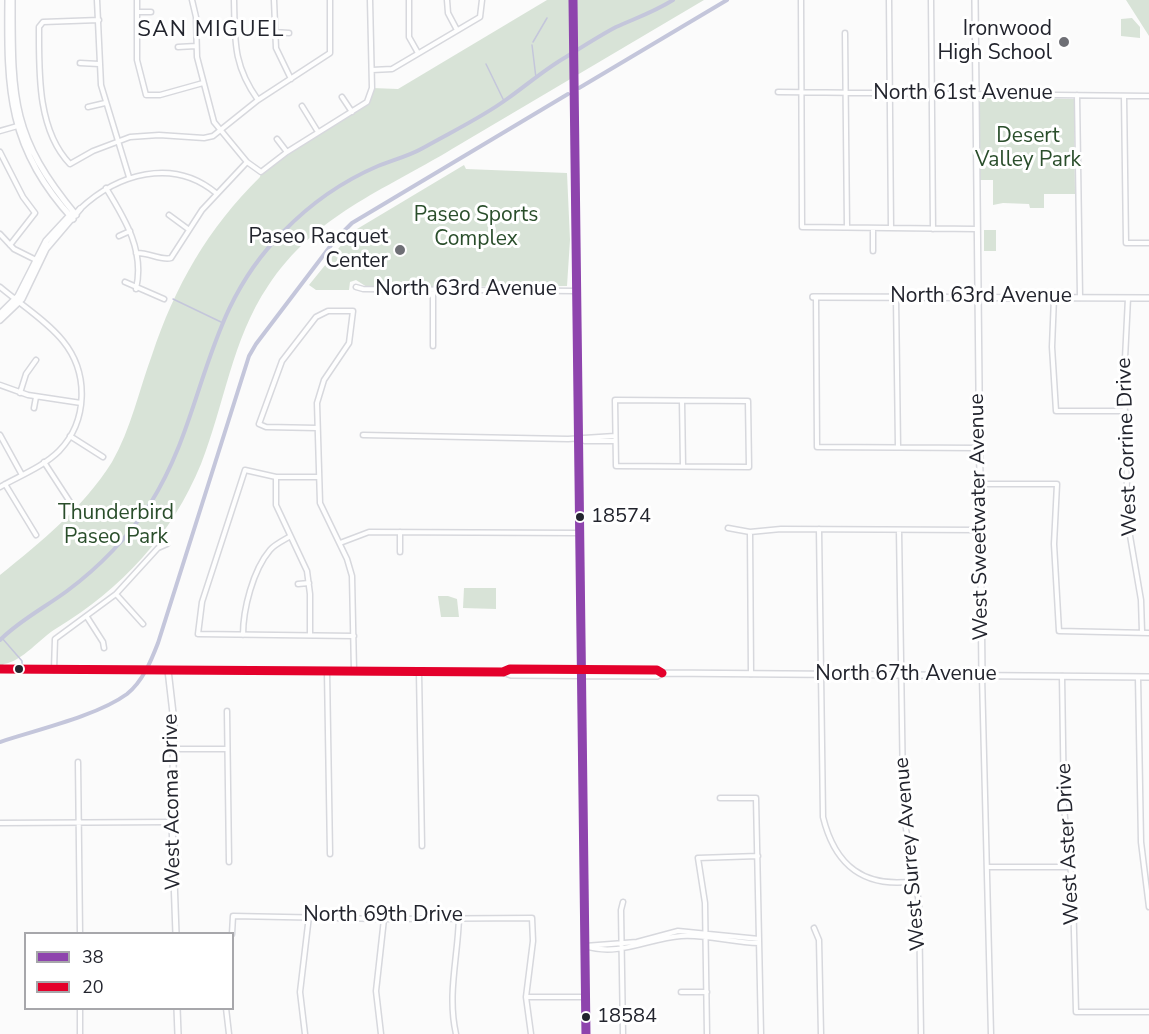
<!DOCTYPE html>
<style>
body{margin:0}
#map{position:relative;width:1149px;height:1034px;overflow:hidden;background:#fbfbfb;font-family:"Nunito Sans",sans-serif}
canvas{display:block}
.legend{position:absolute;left:24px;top:932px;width:210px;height:78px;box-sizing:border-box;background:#fff;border:2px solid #a7a7ab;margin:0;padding:8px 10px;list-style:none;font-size:18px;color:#22242d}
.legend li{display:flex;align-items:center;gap:12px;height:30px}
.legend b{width:30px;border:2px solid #a7a7ab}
</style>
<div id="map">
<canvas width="1149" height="1034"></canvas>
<ul class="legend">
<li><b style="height:8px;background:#8e44ad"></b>38</li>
<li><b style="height:8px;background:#e4002b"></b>20</li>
</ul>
</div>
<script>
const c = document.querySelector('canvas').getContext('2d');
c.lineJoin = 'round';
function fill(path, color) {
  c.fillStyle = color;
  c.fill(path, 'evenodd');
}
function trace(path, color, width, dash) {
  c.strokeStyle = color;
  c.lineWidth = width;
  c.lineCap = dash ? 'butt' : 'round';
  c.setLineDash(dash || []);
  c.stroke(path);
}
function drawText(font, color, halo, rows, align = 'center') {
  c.font = font + ' "Nunito Sans",sans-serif';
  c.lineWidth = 6;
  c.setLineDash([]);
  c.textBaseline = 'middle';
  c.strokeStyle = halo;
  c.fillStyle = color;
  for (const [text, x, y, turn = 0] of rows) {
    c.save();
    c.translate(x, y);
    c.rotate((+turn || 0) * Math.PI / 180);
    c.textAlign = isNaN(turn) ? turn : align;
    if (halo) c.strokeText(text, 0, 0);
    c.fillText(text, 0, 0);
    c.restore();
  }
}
const green = new Path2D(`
 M547,0H704C620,50 536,99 452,149C383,191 316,214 268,286C232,339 224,406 201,464C172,535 121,589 57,628C40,638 23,661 4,664L0,668V575C42,541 83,508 112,462C131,429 139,390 152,355C175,286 208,228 260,177L261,172L287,152L363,106L372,88L398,89Z
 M1126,0H1149V36Z
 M1132,18L1140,27V38L1121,36V19Z
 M981,97L1074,99L1075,194H1044V208H1030L1029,204L1003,203L993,205V180H980L979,100Z
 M464,165L466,169L567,173L570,240L567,286L367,287L356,280L350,282L349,290H316L309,285L343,243L357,229Z
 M984,230H996V251H984Z
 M464,588H496V609L463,608Z
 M438,596H448L457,599L459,617H441Z`);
const stream = new Path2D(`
 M533,42L547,18
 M532,45L536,78
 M486,64L504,101
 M173,299L221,322
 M2,638L22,661V668`);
const canal = new Path2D(`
 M579,88L727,0
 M0,640C20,620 44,608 67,591C98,568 128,537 150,504C207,414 201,313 283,232C309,205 343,181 378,166C393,160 409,156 423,148C451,132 481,118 507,99C527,85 545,69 566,57C582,47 599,36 616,27C636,18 654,12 673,0
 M0,742C36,730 97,716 127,694C143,681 151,661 158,643L249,356L256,344L335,240L352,223L568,94`);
const street = new Path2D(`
 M97,0L101,85L129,177
 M137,0V60L146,95H160L203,83
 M192,0L196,17L197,57L214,122L247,162L261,172L287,152L367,102L372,88L370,0
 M234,0C235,41 233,65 258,100
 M274,0L276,48L291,79
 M409,0V37L418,53
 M447,0L448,13L457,30
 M801,0L802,227L976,229
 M889,0L891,228
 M931,0L933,229
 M137,12H151
 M99,20L43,22L39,27C39,71 37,130 70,164L93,151L130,137L159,135L204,138L213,136L258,100L330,53V0
 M274,32L289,33
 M845,33L847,227
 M178,47L196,46
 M80,63L99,64
 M372,70L392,69L480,17L482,0
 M778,92L1149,96
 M1077,95L1080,297
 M1124,96L1126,243H1149
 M342,97L352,112
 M302,106L318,132
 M88,107L105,103
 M0,131L21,125
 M277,139L287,152
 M0,152L23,197L35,213L10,245
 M106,188C125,219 145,251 136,289
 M80,209C117,174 173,157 216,193
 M169,215L188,229
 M873,228V251
 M0,234L14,249L38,261
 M119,236L130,231
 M136,253C148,252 161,261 171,258L202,210L247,162
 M125,282L164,299
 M0,287C20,304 47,321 63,341C89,373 88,421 59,451C43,467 19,476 0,487
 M356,287L363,289L576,291
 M816,297L817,447L980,448
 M1054,297L1052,347L1056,411H1125
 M896,298L898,447
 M1128,298L1124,379L1128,524L1141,600L1142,632
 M433,346V290
 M0,385L28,395L81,403
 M20,393L26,374L36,360
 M615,400L748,401L749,467L616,466Z
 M682,401L683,466
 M34,408L36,397
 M317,428L266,427L259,424L282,361L316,317L328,311H353L349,343L324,380L317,403L320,503L347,559L352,576L354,671
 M0,435L22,475
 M363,435L568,439L615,436
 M70,436L103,457
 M579,439L585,441H615
 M44,462L70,502
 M276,477V505L307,571L310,594V635
 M318,477H276L245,470L202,602L198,634L354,636
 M5,484L36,535
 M980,484H1057L1054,544L1059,631L1149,633
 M728,528L750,532L781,529L980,530
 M819,529L823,817C835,866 864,889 916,881
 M899,530L903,790L906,829L919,903L921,1034
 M750,532L751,674
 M340,543L369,532L579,533
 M400,552V532
 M298,584L309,583
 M116,594L143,624
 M87,617L103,642L104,648
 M243,635C243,609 253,570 270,550C274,545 282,541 289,537
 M54,670L55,639L116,594L158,548L167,544
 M327,671L330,854
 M419,672L422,846
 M982,676L991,1034
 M1062,676L1064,808L1073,892L1076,1012H1149
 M1138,677L1141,842L1149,907
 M227,711L229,862
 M174,749H227
 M78,762L80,934
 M720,798H756L761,1034
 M0,823L172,822
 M987,867H1070
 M814,928L819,940L821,1034
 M232,934L233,916L384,919L532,918L533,941L526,997L531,1034
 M585,946L637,942L678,931L759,939
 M585,946C619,957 649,938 681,936C707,934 733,943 759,943
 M681,992H707
 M526,997H585
 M80,1008V1034
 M226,1008L229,1034
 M305,1034L300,992L309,916
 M381,1034L376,991L384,919
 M456,1034C447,994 458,957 459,917
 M623,1034L621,910L623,902
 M707,1034L705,903L698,858L758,856`);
const secondary = new Path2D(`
 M8,0C7,90 8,149 73,219
 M12,0C12,98 11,137 76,215
 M573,0L586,1034
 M975,0L982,676
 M813,297L1149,298
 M0,314L18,296L46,241L71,214
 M0,320L22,299L46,249L80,209
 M0,669L503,672L510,669L657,670L662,673
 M168,670L174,722L172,822L176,934
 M503,672L511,675L657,676L662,673L1149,677
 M177,1008L178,1034`);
const bus1 = new Path2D(`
 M573,0L586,1034`);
const bus2 = new Path2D(`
 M0,669L503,672L510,669L657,670L662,673`);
const markers = [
 [1064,42,6,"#6e6f75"],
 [400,250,6,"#6e6f75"],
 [580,517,5,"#22242d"],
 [19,669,5,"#22242d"],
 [586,1017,5,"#22242d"]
];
const busNames = [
 ["18574",591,517],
 ["18584",597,1017]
];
const poiNames = [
 ["Ironwood",1052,30],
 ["High School",1052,54],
 ["Paseo Racquet",388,238],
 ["Center",388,262]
];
const streetNames = [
 ["North 61st Avenue",963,94],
 ["North 63rd Avenue",466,290],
 ["North 63rd Avenue",981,297],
 ["West Corrine Drive",1128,447,-92],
 ["West Sweetwater Avenue",980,517,-91],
 ["North 67th Avenue",906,675],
 ["West Acoma Drive",173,802,-91],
 ["West Aster Drive",1069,844,-93],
 ["West Surrey Avenue",911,854,-95],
 ["North 69th Drive",383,916]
];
const parkNames = [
 ["Desert",1028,137],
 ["Valley Park",1028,161],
 ["Paseo Sports",476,216],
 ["Complex",476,240],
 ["Thunderbird",116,514],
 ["Paseo Park",116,538]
];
const neighbourhoodNames = [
 ["SAN MIGUEL",211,31]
];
fill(green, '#d8e3d7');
trace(stream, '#c4c6db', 1.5);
trace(canal, '#c4c6db', 4);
trace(street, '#d7d8dd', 7);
trace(secondary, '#d7d8dd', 8);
trace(street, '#fefefe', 4);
trace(secondary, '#fefefe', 5);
trace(bus1, '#8e44ad', 9);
trace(bus2, '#e4002b', 9);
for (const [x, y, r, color] of markers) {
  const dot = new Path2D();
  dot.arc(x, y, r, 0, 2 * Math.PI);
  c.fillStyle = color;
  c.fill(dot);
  trace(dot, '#fff', 2);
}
drawText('20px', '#22242d', '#fff', busNames, 'left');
drawText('21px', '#22242d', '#fff', poiNames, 'right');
drawText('21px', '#22242d', '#fff', streetNames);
drawText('21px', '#2a4e2b', '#fff', parkNames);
c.letterSpacing = '1.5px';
drawText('22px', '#22242d', '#fff', neighbourhoodNames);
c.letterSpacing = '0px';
</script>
